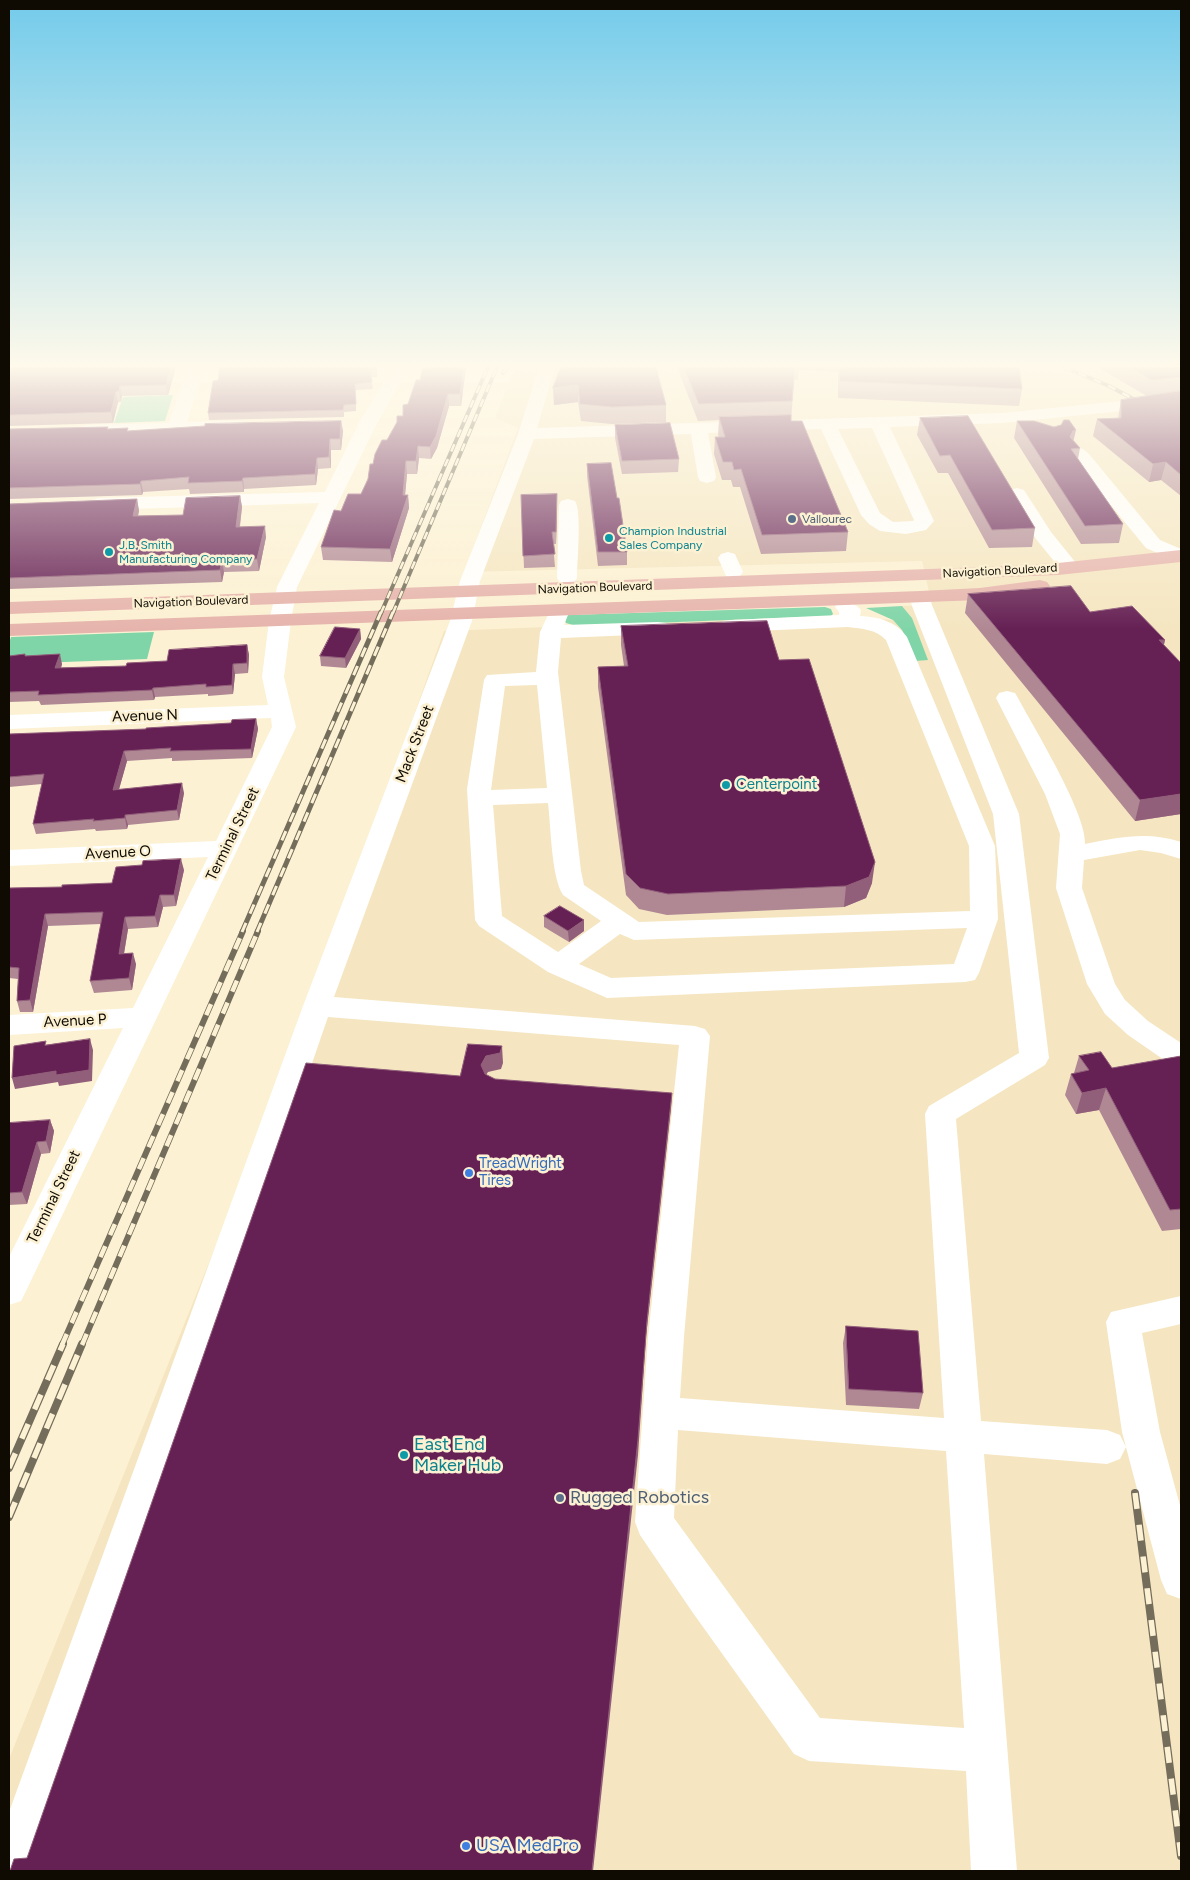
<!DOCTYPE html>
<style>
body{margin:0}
#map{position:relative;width:1190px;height:1880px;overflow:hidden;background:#fcf1d3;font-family:Figtree,sans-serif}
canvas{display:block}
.frame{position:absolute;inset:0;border:10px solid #0f0b03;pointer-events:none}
</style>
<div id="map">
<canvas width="1190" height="1880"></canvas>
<div class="frame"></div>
</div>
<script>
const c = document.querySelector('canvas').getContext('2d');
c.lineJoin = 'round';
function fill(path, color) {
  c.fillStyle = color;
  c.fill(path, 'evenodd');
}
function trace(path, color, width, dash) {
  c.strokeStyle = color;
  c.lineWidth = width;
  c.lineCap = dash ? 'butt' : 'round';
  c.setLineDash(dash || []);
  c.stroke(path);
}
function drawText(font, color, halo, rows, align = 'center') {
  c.font = font + ' Figtree,sans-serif';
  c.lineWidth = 5;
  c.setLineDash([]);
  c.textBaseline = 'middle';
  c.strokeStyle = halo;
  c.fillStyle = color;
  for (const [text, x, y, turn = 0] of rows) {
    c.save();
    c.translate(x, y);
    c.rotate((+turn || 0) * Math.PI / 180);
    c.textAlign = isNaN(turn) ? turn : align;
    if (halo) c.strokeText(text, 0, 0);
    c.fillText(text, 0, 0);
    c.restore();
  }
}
const built = new Path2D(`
 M515,367H1181V1871H9V1759L287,1069L444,631L831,616L893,620L902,630L915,660L912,618L902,606L932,605L922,561L464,572L518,428L495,418Z`);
const green = new Path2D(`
 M173,395L165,421L114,423L123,397Z
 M902,606L912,618L928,660L915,661L902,630L893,620L866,608Z
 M825,607L831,609L833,614L831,616L576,626L566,623L564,619L568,615Z
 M154,632L147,659L9,664V643L11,637Z`);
const minor = new Path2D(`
 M188,367H204L187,422L239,421L245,422L248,426L245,430L89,435L83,434L80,430L83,426L89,425L169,423Z
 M393,367H409L377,423L297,587L291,621L284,677L296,727L26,1291L21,1301L9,1305V1257L123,1028L9,1035V1015L133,1008L208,857L9,866V850L216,841L272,727L271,718L9,729V715L268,705L262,677L269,621L277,587L319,503L99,510L92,508L90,504L92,500L99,498L325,492L359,423Z
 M539,367H555L537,428L1003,413L1181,395V405L1003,423L890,427L934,521L926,530L906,534L880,531L869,524L861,515L821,429L708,433L716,477L714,481L707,483L700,481L698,477L691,434L534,439L480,581L472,621L334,997L695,1026L705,1029L710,1036L684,1337L680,1398L944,1418L925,1114L929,1106L1019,1053L993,814L912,606L910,597L913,593L920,591L927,593L1019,814L1049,1058L1045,1065L956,1119L981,1421L1107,1430L1120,1435L1126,1447L1120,1459L1107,1464L984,1454L1017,1871H971L966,1771L809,1761L794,1754L693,1613L640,1535L635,1522L648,1337L679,1045L328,1017L33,1871H9V1812L303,1006L450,621L460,581L518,434ZM872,428L914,520L913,521L893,522L880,513L838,429ZM678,1430L946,1451L964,1728L820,1718L674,1518Z
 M1077,448L1083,449L1089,454L1160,540L1181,549V562L1173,560L1146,548L1068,453L1071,449Z
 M1017,488L1024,490L1051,532L1076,563L1079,567L1076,571L1069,573L1062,571L1036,539L1008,494L1010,490Z
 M568,499L575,501C582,511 577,563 577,578L574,582L567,584L560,582L557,578L559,505L561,501Z
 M728,552L735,554L743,572L740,576L733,578L726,576L718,558L721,554Z
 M845,601L857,606L861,610L860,616C878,617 896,621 907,637L995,846L998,919L979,973L975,980L965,982L607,998L548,972L479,926L475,920L467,789L484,680L487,675L536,672L540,632L550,611L557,609L564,611L568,615L564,625L658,622L666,623L669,628L666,633L658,634L561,638L558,672L581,871L584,885L639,922L970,911L969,846L886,640C875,629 863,629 848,627L731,632L723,631L720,626L723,621L731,620L839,615V612L835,607L838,603ZM537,685L547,788L491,790L505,686ZM548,803C551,826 551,876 563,895L601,921L558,952L502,916L493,805ZM967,928L954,964L611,978L579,964L620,934L634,940Z
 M1007,691L1015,693L1018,698C1034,728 1087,814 1085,844C1118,837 1149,831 1181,842V859L1161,853L1140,850L1084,860L1082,888L1115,984L1125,1000L1148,1021L1181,1043V1068L1170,1064L1128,1035L1105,1014L1087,984L1056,888L1060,834L1045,794L996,698L999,693Z
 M1181,1296V1324L1142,1333L1160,1432L1181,1509V1599L1167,1594L1161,1580L1122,1432L1106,1322L1111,1312Z`);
const major = new Path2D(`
 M1181,550V562L1058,575L9,614V602L984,567L1058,563Z
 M1040,580L1047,582L1050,586L1047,590L980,600L9,636V624L920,591L980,588Z`);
const railFar3 = new Path2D(`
 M1064,367L1109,386L1145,405
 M503,373L508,367
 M381,613L488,367
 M393,613L497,367`);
const railFar2 = new Path2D(`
 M242,932L381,612
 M257,932L393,612`);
const railFar1 = new Path2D(`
 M62,1345L243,931
 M82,1345L258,931`);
const rail = new Path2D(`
 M9,1468L63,1344
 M1135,1493L1181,1856
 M9,1517L82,1344`);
const wall = new Path2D(`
 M9,367H176L168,395L122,396L121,402H118L113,423L9,426Z
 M220,367H377V377H371L373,389L356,390V411L344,412V417L209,420L208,413L218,380Z
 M431,367H466L461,406H449L437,448L431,459L419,458L417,474H407L405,495H408L409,508L392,562L323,560L321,547L341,511L361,494L368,479L373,464L403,416L408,404L420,380Z
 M561,367L666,405V422L612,424L581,421L578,402L554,405Z
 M677,367H1019L1022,389L1019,406L838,398V372L799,370L798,380H794L791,421L848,532L846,551L761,554L740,487H733L731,480H722L714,454L715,437H719L718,435L719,420L698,421Z
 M1097,367H1181V496L1161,480L1149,482L1093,436L1097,419L1118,418L1121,400L1147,396Z
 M920,418L1035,528L1032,547L989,548L948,473H938L917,435Z
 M341,421L343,431L341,450H331V468L318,469L316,485L244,489V492L190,494L189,489L143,492L142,495L9,499V429H108L128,431Z
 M1017,421L1074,441L1080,448L1078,459L1123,524L1119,543L1081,544L1014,438Z
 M615,425L679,459L678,472L622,474L615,438Z
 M587,464L627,552V565L598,566L587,476Z
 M521,495L557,507L556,544H553L555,567L524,568Z
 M240,496L242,507L240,527L266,537L259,571L224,572L222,582L9,589V504L137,499L139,511L138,516L183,515Z
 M968,594L1090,612L1165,640L1164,645L1181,663V814L1135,821L965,613Z
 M621,626L779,660L872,883L866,898L844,907L667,915L639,909L626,895L598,687V667L624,666L621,645Z
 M360,629L361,639L346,668L321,666L320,656Z
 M247,645L249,655L248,673L235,674L233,694L208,696V694L155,697L154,700L41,705L39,701L9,702V656H25L62,664L61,668L126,666L167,661Z
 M256,719L258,729L252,758L172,761V758L127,761L119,789L184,793L179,820L128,825L127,829L96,831L95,829L36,834L33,824L42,784L9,787V734L146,729L231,723Z
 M184,870L176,906L163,907L158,927L128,929L124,954L136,964L132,990L94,993L90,981L101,924L48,926L33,1012H20L17,1001L18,979L9,978V888L62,887L112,883Z
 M544,916L584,931L569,942L544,927Z
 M1079,1056L1112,1068L1181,1056V1229L1162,1231L1099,1110L1076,1114L1065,1095L1071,1074L1074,1073Z
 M50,1120L54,1131L50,1153L41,1154L27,1204L9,1205V1123Z
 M846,1326L923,1393L919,1409L846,1405L843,1343Z`);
const shadedWall = new Path2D(`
 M171,367H176L168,395L166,385Z
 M464,367H466L461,406L460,394Z
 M578,385V402L554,405L553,388Z
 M120,386L122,396L121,402L119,391Z
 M116,392L118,402L113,423L111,412Z
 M448,394L449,406L437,448L431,459L430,447Z
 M341,421L343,431L341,450L340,439Z
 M1076,430L1072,447L1070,437L1073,431Z
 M330,439L331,450V468L329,457Z
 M418,446L419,458L417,474L416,461Z
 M317,458L318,469L316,485L315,474Z
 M406,461L407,474L404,506L408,495L409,508L392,562L390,549L403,495Z
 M1166,462L1161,480L1149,482L1153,464Z
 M243,478L244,489V492L242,481Z
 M141,481L143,492L142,495L140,484Z
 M557,494V507L556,544V532Z
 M240,496L242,507L238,539L236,527Z
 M137,499L139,511L135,528L133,516Z
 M265,526L266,537L259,571L257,559Z
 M222,560L224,572L222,582L220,570Z
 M360,629L361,639L346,668L345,658Z
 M1159,640H1165L1160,659Z
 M247,645L249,655L248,673L247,663Z
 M60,654L62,664L58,678L55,668Z
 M233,664L235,674L233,694L232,685Z
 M153,688L155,697L154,700L152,690Z
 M256,719L258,729L252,758L251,749Z
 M124,751L127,761L116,800L113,790Z
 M182,783L184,793L179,820L177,810Z
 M1181,794V814L1135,821L1140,800Z
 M125,815L128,825L127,829L125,818Z
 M181,859L184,870L176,906L174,895Z
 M875,862L872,883L866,898L844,907L846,886Z
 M160,895L163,907L158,927L155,916Z
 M45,914L48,926L33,1012L30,1000Z
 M125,917L128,929L122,965L119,954Z
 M584,920V931L569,942L568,931Z
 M133,953L136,964L132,990L129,978Z
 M90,1039L93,1050L92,1081L59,1086L58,1082L15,1089L12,1078Z
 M502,1046L503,1063L501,1069L488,1072L482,1081L481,1065L486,1056Z
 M1106,1088L1099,1110L1076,1114L1082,1093Z
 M672,1093L671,1109L646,1337L638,1455L593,1871H592L647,1321Z
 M50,1120L54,1131L50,1153L46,1141Z
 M37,1142L41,1154L27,1204L22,1192Z`);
const building = new Path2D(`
 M9,367H171L166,385L120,386L119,391L116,392L111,412L9,415Z
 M220,367H376V370H370L372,382L355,384L356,404L344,405L343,410L208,413L213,381L218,380Z
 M431,367H464L460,394H448L436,436L430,447L418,446L416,461H406L403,495H408L390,549L321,547L334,510L341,511L348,494H361L368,479L370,464H373L375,454L382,440H387L397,422V416H403V405L408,404L416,380H420L423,368H430Z
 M561,367H656L666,405L612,407L580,404L578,385L553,388Z
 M684,367H795L792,401L699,404Z
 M840,367H1019L1022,389L840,381Z
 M1129,367H1181V377L1152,380Z
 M1181,391V475L1166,462L1153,464L1097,419L1121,418V400Z
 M791,415V421H802L848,532L762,535L741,469L734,470L732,462H723L715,437H725L719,417Z
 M968,416L1035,528L992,530L950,455L940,456L920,418Z
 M1064,420H1069L1076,430L1073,431L1070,437L1080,448L1071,449L1123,524L1085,526L1017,421H1034L1054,427L1061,425Z
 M341,421L340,439H330L329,457L317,458L315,474L243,478L242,481L188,483L189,477L141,481L140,484L9,488V429L108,427L107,429L128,428L127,431L205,426V424Z
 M670,423L679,459L622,461L615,425Z
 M611,463L617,498H619L627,552H598L587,464Z
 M557,494L556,532H552L555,554L523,556L521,495Z
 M240,496L236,527L265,526L257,559L222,560L220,570L9,578V504L137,499L133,516L183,515L186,498Z
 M1071,586L1090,612L1132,606L1165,640H1159L1181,663V794L1140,800L968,594Z
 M767,621L779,660L809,659L875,862L869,877L846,886L668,894L640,888L626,874L598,667L628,666L621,626Z
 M335,627L360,629L345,658L320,656Z
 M247,645V663L233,664L232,685L206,687V684L153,688L152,690L38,695L39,691L9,692V656L25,654V656L60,654L55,668L126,666L127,663L167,661L169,650Z
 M256,719L251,749L170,751L171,748L124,751L113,790L182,783L177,810L125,815V818L93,821L94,819L33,824L44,774L9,777V734L146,729V728L231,723L232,720Z
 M181,859L174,895H160L155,916L125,917L119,954L133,953L129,978L90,981L103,912L45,914L30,1000L17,1001L19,968L9,967V888L62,887V885L112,883L116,867L142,865L143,861Z
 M560,906L584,920L568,931L544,916Z
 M90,1039L89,1070L56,1075V1071L12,1078L14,1046L46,1041L45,1045Z
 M468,1044L502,1046L500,1053L486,1056L481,1065L485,1074L495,1079L672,1093L647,1321L638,1439L592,1871H10L14,1859L27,1858L306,1063L460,1076Z
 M1101,1052L1112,1068L1181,1056V1209L1170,1210L1106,1088L1082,1093L1071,1074L1089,1070L1079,1056Z
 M50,1120L46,1141L37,1142L22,1192L9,1193V1123Z
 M846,1326L918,1331L923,1393L849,1389Z`);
const markers = [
 [792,519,5,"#5c6f8a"],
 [609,538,5,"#0f9aa8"],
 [109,552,5,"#0f9aa8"],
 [726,785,5,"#0f9aa8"],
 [469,1173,5,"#3f7fe0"],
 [404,1455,5,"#0f9aa8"],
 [560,1498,5,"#5c6f8a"],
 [466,1846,5,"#3f7fe0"]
];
const farServicenames = [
 ["Vallourec",802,519]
];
const farCulturenames = [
 ["Champion Industrial",619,531],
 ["Sales Company",619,545],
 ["J.B. Smith",119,545],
 ["Manufacturing Company",119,559]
];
const farStreetnames = [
 ["Navigation Boulevard",1000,571,-3],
 ["Navigation Boulevard",595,588,-2],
 ["Navigation Boulevard",191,602,-2]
];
const streetNames = [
 ["Avenue N",145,716,-2],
 ["Mack Street",415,744,-69],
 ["Terminal Street",233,834,-64],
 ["Avenue O",118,853,-3],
 ["Avenue P",75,1021,-3],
 ["Terminal Street",54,1197,-64]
];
const cultureNames = [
 ["Centerpoint",736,785]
];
const shopNames = [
 ["TreadWright",479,1164],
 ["Tires",479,1181]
];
const nearCulturenames = [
 ["East End",414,1445],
 ["Maker Hub",414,1466]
];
const nearServicenames = [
 ["Rugged Robotics",570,1498]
];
const nearShopnames = [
 ["USA MedPro",476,1846]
];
fill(built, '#f5e6c1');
fill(green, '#80d5a8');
fill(minor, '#fff');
fill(major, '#e6b4ac');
trace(railFar3, '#746d5b', 4);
trace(railFar2, '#746d5b', 5);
trace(railFar1, '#746d5b', 6);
trace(rail, '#746d5b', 8);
trace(railFar3, '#fcf1d3', 2.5, [8]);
trace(railFar2, '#fcf1d3', 3, [10]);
trace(railFar1, '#fcf1d3', 4.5, [12]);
trace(rail, '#fcf1d3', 5.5, [16]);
fill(wall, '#b08894');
fill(shadedWall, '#925f7a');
fill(building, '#652054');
trace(building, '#925f7a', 1);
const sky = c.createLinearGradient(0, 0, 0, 630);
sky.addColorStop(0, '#73cbeb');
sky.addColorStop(0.58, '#fef9eb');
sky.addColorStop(1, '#fef9eb00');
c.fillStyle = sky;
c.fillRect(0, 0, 1190, 630);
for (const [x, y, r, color] of markers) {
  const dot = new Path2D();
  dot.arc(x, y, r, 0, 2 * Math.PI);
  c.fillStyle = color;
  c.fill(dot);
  trace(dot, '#fcf1d3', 2);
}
drawText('12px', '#4e5e75', '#fcf1d3', farServicenames, 'left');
drawText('12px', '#0d838f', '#fcf1d3', farCulturenames, 'left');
drawText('12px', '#0f0b03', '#fcf1d3', farStreetnames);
drawText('15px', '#0f0b03', '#fcf1d3', streetNames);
drawText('15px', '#0d838f', '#fcf1d3', cultureNames, 'left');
drawText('15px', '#366cbe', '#fcf1d3', shopNames, 'left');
drawText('18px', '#0d838f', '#fcf1d3', nearCulturenames, 'left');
drawText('18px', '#4e5e75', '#fcf1d3', nearServicenames, 'left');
drawText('18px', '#366cbe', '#fcf1d3', nearShopnames, 'left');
</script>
